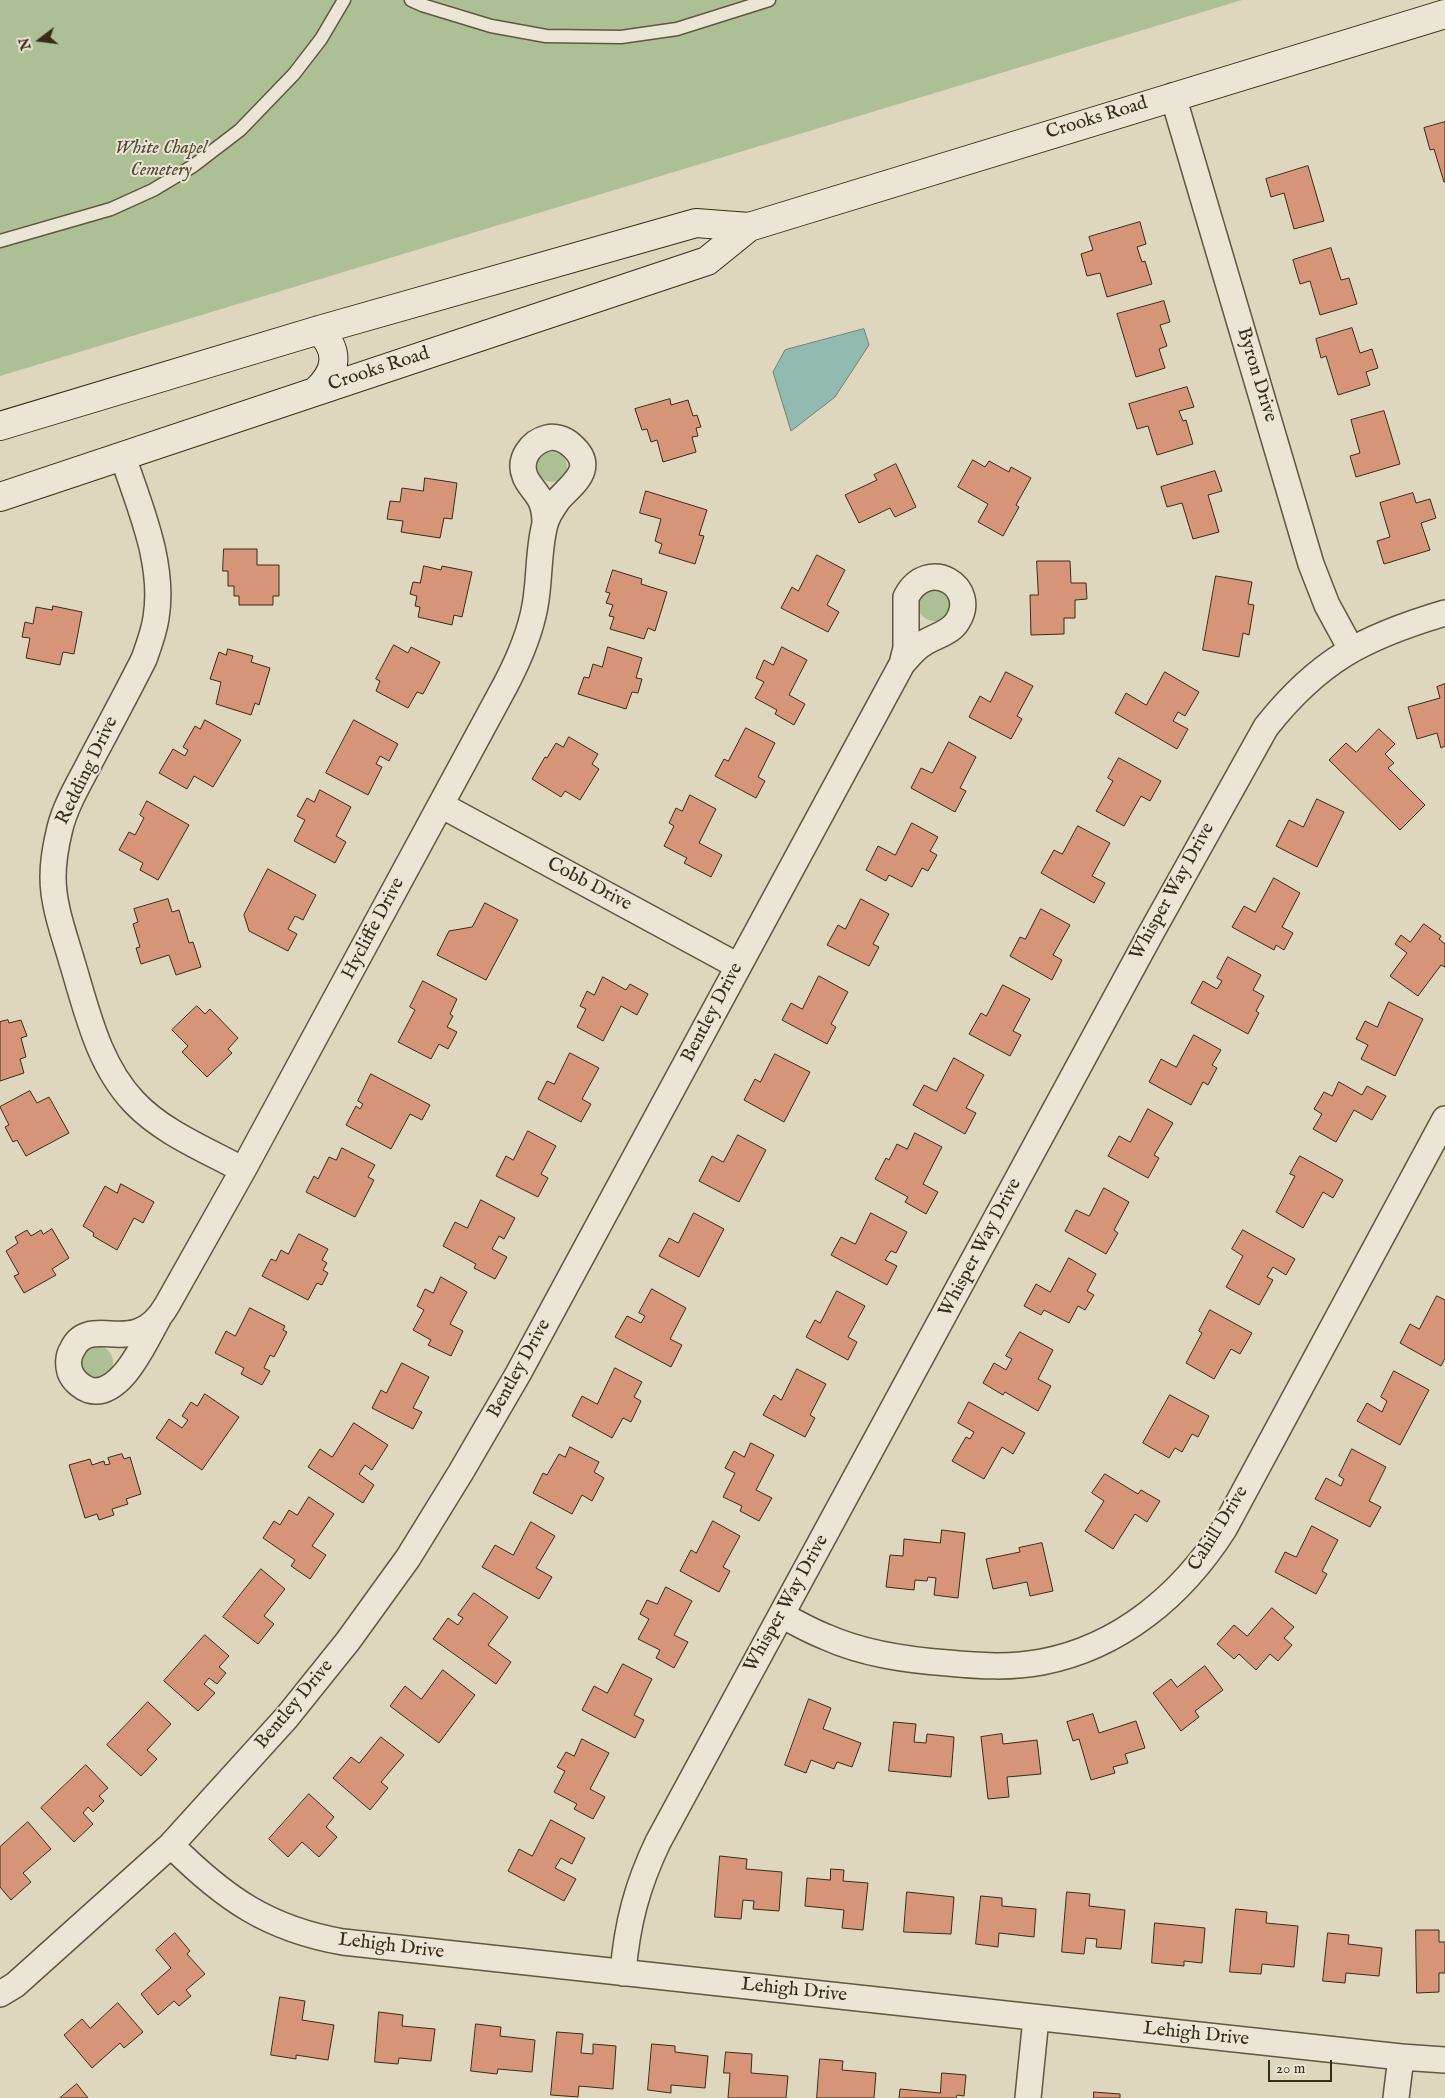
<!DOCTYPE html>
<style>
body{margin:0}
#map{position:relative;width:1445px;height:2098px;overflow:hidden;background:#dfd7bd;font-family:"IM FELL English",serif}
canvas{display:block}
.north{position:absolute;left:15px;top:15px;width:50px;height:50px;-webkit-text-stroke:4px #eae5d4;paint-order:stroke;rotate:255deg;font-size:14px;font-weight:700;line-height:20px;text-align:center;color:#392b18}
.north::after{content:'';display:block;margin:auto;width:18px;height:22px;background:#392b18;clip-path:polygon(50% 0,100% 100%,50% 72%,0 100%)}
.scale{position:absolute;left:1268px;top:2060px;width:64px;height:22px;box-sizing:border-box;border:2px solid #392b18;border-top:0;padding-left:6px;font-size:15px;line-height:18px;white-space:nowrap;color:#392b18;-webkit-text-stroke:4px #eae5d4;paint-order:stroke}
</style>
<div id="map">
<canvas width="1445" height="2098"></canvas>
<div class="north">N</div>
<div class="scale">20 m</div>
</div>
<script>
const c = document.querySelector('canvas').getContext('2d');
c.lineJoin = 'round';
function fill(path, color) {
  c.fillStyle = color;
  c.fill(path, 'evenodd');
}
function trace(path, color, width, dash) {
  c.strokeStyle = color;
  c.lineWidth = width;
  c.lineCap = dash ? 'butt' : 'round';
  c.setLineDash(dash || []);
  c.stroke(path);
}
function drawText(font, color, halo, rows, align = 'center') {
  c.font = font + ' "IM FELL English",serif';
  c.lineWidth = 4;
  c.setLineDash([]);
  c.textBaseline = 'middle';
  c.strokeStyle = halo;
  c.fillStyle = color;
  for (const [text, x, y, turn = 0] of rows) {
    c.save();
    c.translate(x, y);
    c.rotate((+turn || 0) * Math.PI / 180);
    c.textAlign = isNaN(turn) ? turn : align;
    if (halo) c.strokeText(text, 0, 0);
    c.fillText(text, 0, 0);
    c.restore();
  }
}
const green = new Path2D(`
 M0,0H1242L0,376Z
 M537 467a15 15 0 1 1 30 0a15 15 0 1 1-30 0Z
 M918 605a16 16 0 1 1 32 0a16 16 0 1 1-32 0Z
 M81 1362a16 16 0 1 1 32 0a16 16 0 1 1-32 0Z`);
const water = new Path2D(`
 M864,329L869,345L835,397L791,431L773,372L785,350Z`);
const building = new Path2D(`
 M1445,122V182H1444L1434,149L1430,150L1424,128Z
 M1308,166L1324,221L1294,229L1284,193L1271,197L1266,179Z
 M1140,222L1146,244L1137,247L1142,262L1145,261L1152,284L1107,297L1100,273L1087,276L1081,254L1093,250L1089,237Z
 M1331,248L1341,280L1349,278L1357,304L1320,315L1310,281L1300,284L1293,260Z
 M1164,301L1170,322L1160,325L1167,346L1159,349L1165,368L1136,377L1117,314Z
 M1352,328L1360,353L1372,349L1378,368L1366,372L1370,385L1338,395L1326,356L1321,358L1316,339Z
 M1187,387L1194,407L1179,411L1183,421L1186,420L1193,444L1157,455L1148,426L1137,429L1129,404Z
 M670,399L671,405L688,400L693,416L697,415L701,427L696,428L698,436L692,437L696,452L663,462L657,440L651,442L647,429L642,430L635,409Z
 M1384,411L1400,464L1356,477L1350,456L1360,453L1351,420Z
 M973,460L985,467L989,461L1009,472L1011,467L1031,478L1016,505L1019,507L1003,536L978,522L988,504L958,487Z
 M896,464L916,507L895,517L890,508L859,523L845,495L877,480L874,475Z
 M1215,471L1222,491L1208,495L1219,532L1193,539L1182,503L1167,507L1161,487Z
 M425,478L457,483L452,519L444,518L440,538L401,532L403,521L387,519L390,501L400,502L402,488L423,491Z
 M646,491L707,510L699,535L704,536L695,564L659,553L662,544L655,541L661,519L640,513Z
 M1413,493L1416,503L1430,499L1436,518L1421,523L1430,550L1384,564L1377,541L1390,537L1380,503Z
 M224,549H257V565H279V596H273V605H239V596H234V586H228V571H223Z
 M817,555L845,570L827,605L839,612L828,632L781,608L792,587L798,591Z
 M1037,561H1070L1071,583H1086L1087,599L1075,600V618H1064V634L1031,635L1030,595H1038Z
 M424,566L441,570L442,566L472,572L462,617L454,615L452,625L418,617L420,607L415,606L417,596L410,594L413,582L420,583Z
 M613,570L642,579L641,584L667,592L655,631L648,628L644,639L610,629L614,617L609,616L613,605L606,603L610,593L606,592Z
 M1216,576L1252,582L1248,604L1254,605L1249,635L1243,633L1239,657L1203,650Z
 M53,606L82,612L74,654L63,652L60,665L26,658L30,638L22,637L25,622L33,624L36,607L52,610Z
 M394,645L408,653L411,647L440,662L423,694L417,692L408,708L376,691L380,681L376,679Z
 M608,647L642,658L636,678L642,679L638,693L632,692L626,709L578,694L584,677L589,678L593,664L602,667Z
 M782,647L807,660L789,695L805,704L794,725L775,714L777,710L755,698L764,682L756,678L764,660L773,665Z
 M228,649L253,656L251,662L270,668L259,705L255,703L251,715L216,704L221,682L210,679L219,652L226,655Z
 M1006,672L1033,686L1017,716L1022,719L1011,739L969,717L980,696L990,702Z
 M1165,672L1199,692L1185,716L1178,712L1173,721L1188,729L1177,749L1115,713L1126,693L1146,705Z
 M1445,684V746L1441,748L1437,733L1417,739L1408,707L1440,698L1437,687Z
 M205,720L241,740L213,787L194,776L187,789L159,773L173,749L185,756L188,750L183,747L195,726L200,729Z
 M354,720L398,744L389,761L380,756L376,764L382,767L368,795L326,773Z
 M746,728L775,743L758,777L765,781L756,798L715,776L724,759L728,761Z
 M1379,729L1395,744L1385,754L1394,763L1388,768L1425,805L1400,830L1329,760L1346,743L1356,752Z
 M569,737L598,754L592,764L599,769L580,800L565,791L561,797L532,779L545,757L547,758L556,743L563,747Z
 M949,742L976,757L960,788L966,791L955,812L911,788L921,768L932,773Z
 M1119,758L1161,781L1150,801L1141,796L1124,826L1096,811L1113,781L1108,778Z
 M320,790L351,807L336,836L346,842L335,863L294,841L305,820L297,816L307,798L314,802Z
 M690,795L716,809L699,843L722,855L711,877L684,863L687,858L664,846L674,826L669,823L676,808L682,811Z
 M1317,799L1344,812L1317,867L1276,846L1289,820L1303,827Z
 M147,801L189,825L158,880L140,870L143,863L119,850L129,832L135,835L144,818L140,815Z
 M912,823L938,837L930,851L937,855L928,871L922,868L912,887L889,875L886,881L866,870L878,846L895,855Z
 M1078,826L1110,843L1092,876L1105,883L1094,903L1041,873L1054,850L1062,854Z
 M268,869L316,895L303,920L295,916L288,929L297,934L288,951L249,931L244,915Z
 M1274,878L1300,893L1282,927L1293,933L1284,950L1276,945L1274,950L1232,927L1244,906L1255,912Z
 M168,899L172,912L179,910L189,943L193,942L201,967L176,975L169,955L141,964L136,948L140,947L133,924L138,922L134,909Z
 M861,899L889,914L873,944L879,947L869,966L827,945L838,925L845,929Z
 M485,903L518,920L486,980L437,955L449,931L472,927Z
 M1041,909L1070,925L1053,955L1062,960L1052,980L1010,956L1020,937L1025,939Z
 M1424,924L1441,936L1439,939L1445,944V967L1441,965L1418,996L1390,976L1407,953L1395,944L1401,935L1410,942Z
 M1228,957L1261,975L1253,990L1264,996L1256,1011L1259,1013L1248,1034L1191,1003L1203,981L1217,989L1222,981L1217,978Z
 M819,976L848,992L831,1024L836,1027L827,1044L782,1020L791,1003L802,1009Z
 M603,977L626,990L630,984L648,994L637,1015L621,1006L603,1041L577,1027L586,1009L580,1006L587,991L594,995Z
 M423,981L457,999L450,1014L453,1016L447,1027L457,1032L448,1049L439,1044L431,1059L398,1042L415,1010L410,1007Z
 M1003,985L1030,999L1013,1031L1021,1035L1010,1056L969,1034L981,1013L986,1016Z
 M1389,1002L1423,1019L1395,1076L1361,1059L1368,1045L1356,1039L1365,1021L1377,1027Z
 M197,1006L205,1014L210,1009L238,1038L228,1049L232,1053L207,1077L182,1052L188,1046L172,1030Z
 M8,1020L9,1023L21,1020L27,1036L21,1038L26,1057L20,1059L24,1073L0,1081V1022Z
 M1194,1035L1221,1050L1212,1065L1217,1068L1208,1085L1203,1082L1191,1105L1149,1082L1161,1059L1176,1067Z
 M570,1053L599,1068L582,1099L591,1104L581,1122L538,1099L547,1081L554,1084Z
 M775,1054L810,1072L784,1122L744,1100L755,1079L760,1082Z
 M954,1058L984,1075L966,1108L976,1113L965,1134L913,1105L924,1085L936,1091Z
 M371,1074L430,1105L422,1120L410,1114L391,1149L346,1125L356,1106L360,1109L363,1104L358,1101Z
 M1339,1082L1362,1095L1367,1086L1386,1096L1372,1120L1354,1110L1336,1142L1313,1129L1322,1114L1314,1109L1324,1092L1332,1096Z
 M30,1091L37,1103L49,1097L69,1133L26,1156L17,1140L13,1142L5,1127L9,1125L0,1107Z
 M1148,1109L1173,1123L1154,1155L1159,1158L1148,1178L1108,1156L1119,1136L1130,1142Z
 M528,1131L556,1146L541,1174L548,1178L538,1197L496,1176L506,1156L513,1160Z
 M915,1133L942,1147L923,1184L938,1192L926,1214L905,1202L908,1197L875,1179L886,1158L889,1160L897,1144L907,1149Z
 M738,1135L766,1150L739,1202L699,1181L712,1156L723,1162Z
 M342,1148L375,1165L368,1177L374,1180L355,1217L306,1192L314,1176L318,1179L329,1157L336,1160Z
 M1300,1156L1343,1180L1333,1198L1323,1192L1303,1228L1276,1212L1295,1176L1290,1174Z
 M121,1184L154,1202L143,1223L134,1218L117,1250L93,1236L94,1233L83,1226L105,1186L117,1193Z
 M1104,1188L1129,1202L1114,1230L1118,1233L1106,1254L1065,1231L1076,1210L1089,1216Z
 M481,1200L515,1218L504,1239L499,1236L492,1249L507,1257L495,1279L474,1268L476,1264L443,1246L455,1222L467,1228Z
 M694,1213L724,1229L699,1277L659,1256L669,1238L678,1243Z
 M871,1213L907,1232L896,1253L891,1251L885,1260L897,1266L887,1285L831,1255L841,1237L855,1244Z
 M52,1229L69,1258L52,1269L56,1275L24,1293L14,1276L19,1274L6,1251L18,1243L15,1237L27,1230L31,1236L41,1230L43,1234Z
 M1243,1230L1295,1259L1286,1275L1273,1267L1267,1277L1273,1280L1259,1305L1226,1287L1243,1256L1232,1249Z
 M299,1234L328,1249L322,1260L327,1263L323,1270L328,1273L322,1285L317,1283L308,1300L262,1276L271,1259L276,1261L281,1250L288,1254Z
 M1069,1258L1096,1274L1087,1291L1094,1295L1085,1310L1078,1306L1069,1323L1044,1310L1041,1315L1024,1306L1036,1284L1050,1292Z
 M441,1277L467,1292L450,1324L463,1331L451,1356L428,1345L431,1340L413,1330L424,1310L417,1306L425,1289L433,1293Z
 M652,1289L686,1308L670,1339L682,1345L671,1367L615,1337L627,1316L641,1323L645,1316L639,1313Z
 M837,1291L865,1306L848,1337L857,1342L848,1360L806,1337L815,1320L820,1323Z
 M1437,1296L1445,1300V1358L1441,1366L1400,1343L1410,1324L1419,1329Z
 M250,1308L285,1326L283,1330L287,1332L274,1357L270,1355L264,1368L270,1371L262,1385L241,1374L244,1368L215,1353L226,1331L235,1336Z
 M1210,1310L1252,1333L1240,1354L1231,1349L1214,1379L1186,1363L1202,1333L1199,1331Z
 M1020,1332L1053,1350L1038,1379L1051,1386L1038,1411L1005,1392L1003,1395L983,1383L994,1363L1006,1370L1012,1359L1006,1356Z
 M402,1363L429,1377L413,1408L422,1412L413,1429L372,1408L381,1390L386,1393Z
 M615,1368L642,1382L634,1397L641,1401L631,1422L623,1418L612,1438L572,1416L582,1396L597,1404Z
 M797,1369L826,1384L810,1415L815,1418L805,1437L763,1415L774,1395L781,1400Z
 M1394,1371L1429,1390L1400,1445L1357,1421L1367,1403L1382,1412L1387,1401L1381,1397Z
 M205,1394L239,1417L202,1470L156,1438L169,1419L182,1428L188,1420L182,1416L191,1402L197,1406Z
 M1170,1395L1209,1416L1198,1437L1192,1434L1182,1452L1175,1448L1169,1458L1143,1443Z
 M969,1402L1025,1433L1013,1454L1002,1447L984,1479L952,1461L966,1437L970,1439L974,1432L958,1423Z
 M354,1423L388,1445L372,1470L365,1465L359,1474L374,1485L363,1503L308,1467L320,1449L332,1457Z
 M751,1443L774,1455L756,1490L772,1498L759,1521L740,1511L742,1506L723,1497L735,1473L725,1468L734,1451L744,1457Z
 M570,1447L599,1462L594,1472L604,1478L592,1501L582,1495L572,1514L533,1493L543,1473L547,1475L559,1454L565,1457Z
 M1352,1449L1386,1467L1369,1501L1381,1507L1370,1527L1315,1499L1326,1478L1341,1486L1344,1479L1339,1476Z
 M122,1454L124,1459L130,1457L141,1494L126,1499L128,1504L112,1509L114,1515L99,1520L97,1514L85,1518L69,1465L90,1459L92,1465L104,1461L105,1465L110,1464L108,1458Z
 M1105,1474L1138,1494L1141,1490L1160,1501L1147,1522L1135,1514L1113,1549L1085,1531L1104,1501L1092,1493Z
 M309,1497L334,1514L312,1546L326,1555L310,1579L291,1566L295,1560L263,1538L274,1521L280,1525L289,1510L297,1515Z
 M713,1521L740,1536L723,1567L730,1571L719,1592L680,1571L691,1550L696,1553Z
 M531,1522L555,1536L536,1568L552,1577L539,1599L482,1567L495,1545L513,1555Z
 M1312,1526L1338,1540L1322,1571L1327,1574L1316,1594L1275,1572L1285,1552L1296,1557Z
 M942,1530L965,1533L958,1598L934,1595L936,1578L928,1577L927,1581L915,1580L914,1590L886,1587L890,1555L903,1556L904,1539L940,1543Z
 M1042,1543L1053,1591L1030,1596L1027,1582L993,1589L986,1559L1020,1552L1019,1548Z
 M261,1569L285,1589L264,1616L274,1624L258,1644L223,1617Z
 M666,1587L692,1601L674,1635L688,1642L674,1668L656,1658L660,1650L638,1639L649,1619L640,1614L647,1600L657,1604Z
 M474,1593L508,1617L488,1645L511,1662L496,1684L433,1639L448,1618L458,1625L463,1618L458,1615Z
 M1272,1608L1294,1627L1284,1638L1292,1645L1278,1661L1270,1654L1256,1670L1239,1654L1234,1659L1217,1644L1234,1625L1247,1636Z
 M205,1635L229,1656L219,1667L226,1673L217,1684L209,1678L204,1684L215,1693L198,1711L164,1681Z
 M623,1664L652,1679L634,1715L644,1720L635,1738L582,1710L594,1686L607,1693Z
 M1205,1666L1223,1690L1195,1711L1199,1717L1181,1731L1153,1693L1171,1679L1177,1687Z
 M443,1670L475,1695L439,1743L390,1706L405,1686L421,1699Z
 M809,1699L831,1708L823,1729L861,1743L852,1767L837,1762L834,1769L811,1760L806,1773L785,1765Z
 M148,1702L171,1724L147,1750L157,1759L141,1776L107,1745Z
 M1093,1714L1099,1733L1136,1721L1145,1748L1125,1754L1128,1763L1113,1767L1115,1773L1091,1780L1079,1739L1073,1741L1067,1722Z
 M894,1722L916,1724L914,1742L926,1743L927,1734L954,1737L951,1777L889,1771Z
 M1002,1734L1003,1744L1037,1740L1041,1774L1007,1777L1009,1797L988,1799L981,1737Z
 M381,1737L404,1755L381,1782L388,1788L370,1810L333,1778L351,1757L359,1763Z
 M582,1739L609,1753L590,1789L605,1797L593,1819L574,1809L577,1804L554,1792L565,1771L557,1767L566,1752L574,1756Z
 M86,1765L108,1788L99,1796L104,1801L93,1812L88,1807L83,1813L93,1824L74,1842L41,1808Z
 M309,1794L334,1817L326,1827L337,1837L319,1857L302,1842L288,1857L269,1839Z
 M551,1820L585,1838L572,1864L561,1858L555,1868L576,1879L564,1901L508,1871L519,1849L532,1856Z
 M28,1822L51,1849L23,1873L31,1882L11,1900L0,1887V1847Z
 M720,1856L747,1859L746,1869L782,1872L779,1911L753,1909L754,1901L743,1900L741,1919L715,1917Z
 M831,1869L844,1870L843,1881L868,1883L863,1930L842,1928L844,1910L805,1906L807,1878L830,1880Z
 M907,1892L954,1897L951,1934L904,1932Z
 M1067,1892L1090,1894L1089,1906L1125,1910L1121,1949L1096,1947L1097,1939L1086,1938L1084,1954L1062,1952Z
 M981,1896L1002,1898V1906L1036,1909L1034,1937L999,1933L998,1947L976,1944Z
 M1236,1909L1267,1912L1266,1923L1298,1926L1294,1967L1262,1964L1261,1974L1230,1972Z
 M1155,1923L1205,1928L1202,1963L1184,1961V1966L1152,1963Z
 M1416,1930H1439V1942H1445V1973H1439V1992L1417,1993Z
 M175,1933L190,1951L187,1954L205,1974L186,1990L191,1996L179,2006L174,2001L158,2015L141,1994L171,1968L156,1950Z
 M1328,1933L1349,1935L1348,1944L1382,1948L1379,1976L1346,1973L1345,1983L1323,1981Z
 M280,1997L305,2001L302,2020L334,2025L328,2060L296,2055V2059L271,2055Z
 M118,2003L143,2032L124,2048L120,2043L92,2068L64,2035L82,2019L90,2028Z
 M379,2012L403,2015L402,2026L435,2029L431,2061L399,2058L398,2064L375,2062Z
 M476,2024L501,2027L500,2036L535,2040L532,2072L498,2069L497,2074L471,2071Z
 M557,2032L583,2034L581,2053L593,2054V2044L616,2046L613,2089L579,2086L578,2097L551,2095Z
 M652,2044L675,2046V2052L708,2056L705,2088L671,2085V2093L648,2090Z
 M726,2052L752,2054L751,2073L788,2076L786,2098H728L730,2073H724Z
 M820,2059L843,2061L842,2070L876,2073L874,2098H817Z
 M942,2073L966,2075L964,2096L957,2095L956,2098H899L900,2089L940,2093Z
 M77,2084L88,2098H60Z
 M1094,2092L1120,2094V2098H1094Z`);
const lane = new Path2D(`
 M411,0L422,5L491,26L546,36L621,37L677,29L769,0
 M0,241L111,209L153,190L193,166L240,130L294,74L321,39L344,0`);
const street = new Path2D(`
 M1173,96L1311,564L1327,605L1351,649
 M123,457C140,508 165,564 156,618C154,632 149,645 144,659C127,693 109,726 91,760C80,782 66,804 60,828C56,844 53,861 53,877C53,906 64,934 72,962C87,1011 98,1064 134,1102C163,1133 207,1150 243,1170
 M441,805L738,966
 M158,1319C145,1341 121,1399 89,1390C81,1387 73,1380 70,1372C68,1365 68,1356 72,1350C84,1322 114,1340 137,1332C151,1328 160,1317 167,1305L243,1170L506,684C519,659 530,634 535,606C540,579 538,550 545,524C547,516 553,507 558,500C572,484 598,468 571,445C565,439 555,436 547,438C531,442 518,459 525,476C528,485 537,492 541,501C544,508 545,516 545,523
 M782,1615C796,1623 811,1631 826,1637C864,1654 906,1660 948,1663C979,1666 1011,1668 1042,1662C1120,1647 1182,1595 1224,1529L1445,1119
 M171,1845C224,1898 268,1929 343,1942L1401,2057L1445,2060
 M623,1973C627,1924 637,1886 658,1842L1151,933L1266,727C1319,660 1364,637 1445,613
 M0,1994L15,1985L171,1845L287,1717L348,1641L408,1558L461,1472L518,1374L902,664C909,656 915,648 924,643C935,636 950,633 957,622C980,587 928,555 906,597V648L902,664
 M1028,2098L1036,2018
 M1396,2098L1401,2057`);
const secondary = new Path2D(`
 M317,390C337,371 340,351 319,330
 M0,426L319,330L696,223L749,227
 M0,497L707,261L749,227L1445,14`);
const streetNames = [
 ["Crooks Road",1097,119,-17],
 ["Crooks Road",379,370,-18],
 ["Byron Drive",1256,375,73],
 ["Redding Drive",88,771,-64],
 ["Cobb Drive",589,885,28],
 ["Whisper Way Drive",1173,892,-61],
 ["Hycliffe Drive",374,929,-62],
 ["Bentley Drive",713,1013,-62],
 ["Whisper Way Drive",981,1248,-62],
 ["Bentley Drive",520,1369,-61],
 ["Cahill Drive",1219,1529,-58],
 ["Whisper Way Drive",787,1604,-61],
 ["Bentley Drive",295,1705,-50],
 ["Lehigh Drive",391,1947,7],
 ["Lehigh Drive",794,1991,6],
 ["Lehigh Drive",1196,2035,6]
];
const parkNames = [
 ["White Chapel",161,149],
 ["Cemetery",161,171]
];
fill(green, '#adbf95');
fill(water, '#93bab0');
trace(water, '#6f8173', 1);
fill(building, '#d69579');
trace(building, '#392b18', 1);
trace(lane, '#625641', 15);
trace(street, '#625641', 28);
trace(secondary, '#392b18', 30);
trace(lane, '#eae5d4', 12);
trace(street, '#eae5d4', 25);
trace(secondary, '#eae5d4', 28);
drawText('19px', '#392b18', '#eae5d4', streetNames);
drawText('italic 19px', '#504931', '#eae5d4', parkNames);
</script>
